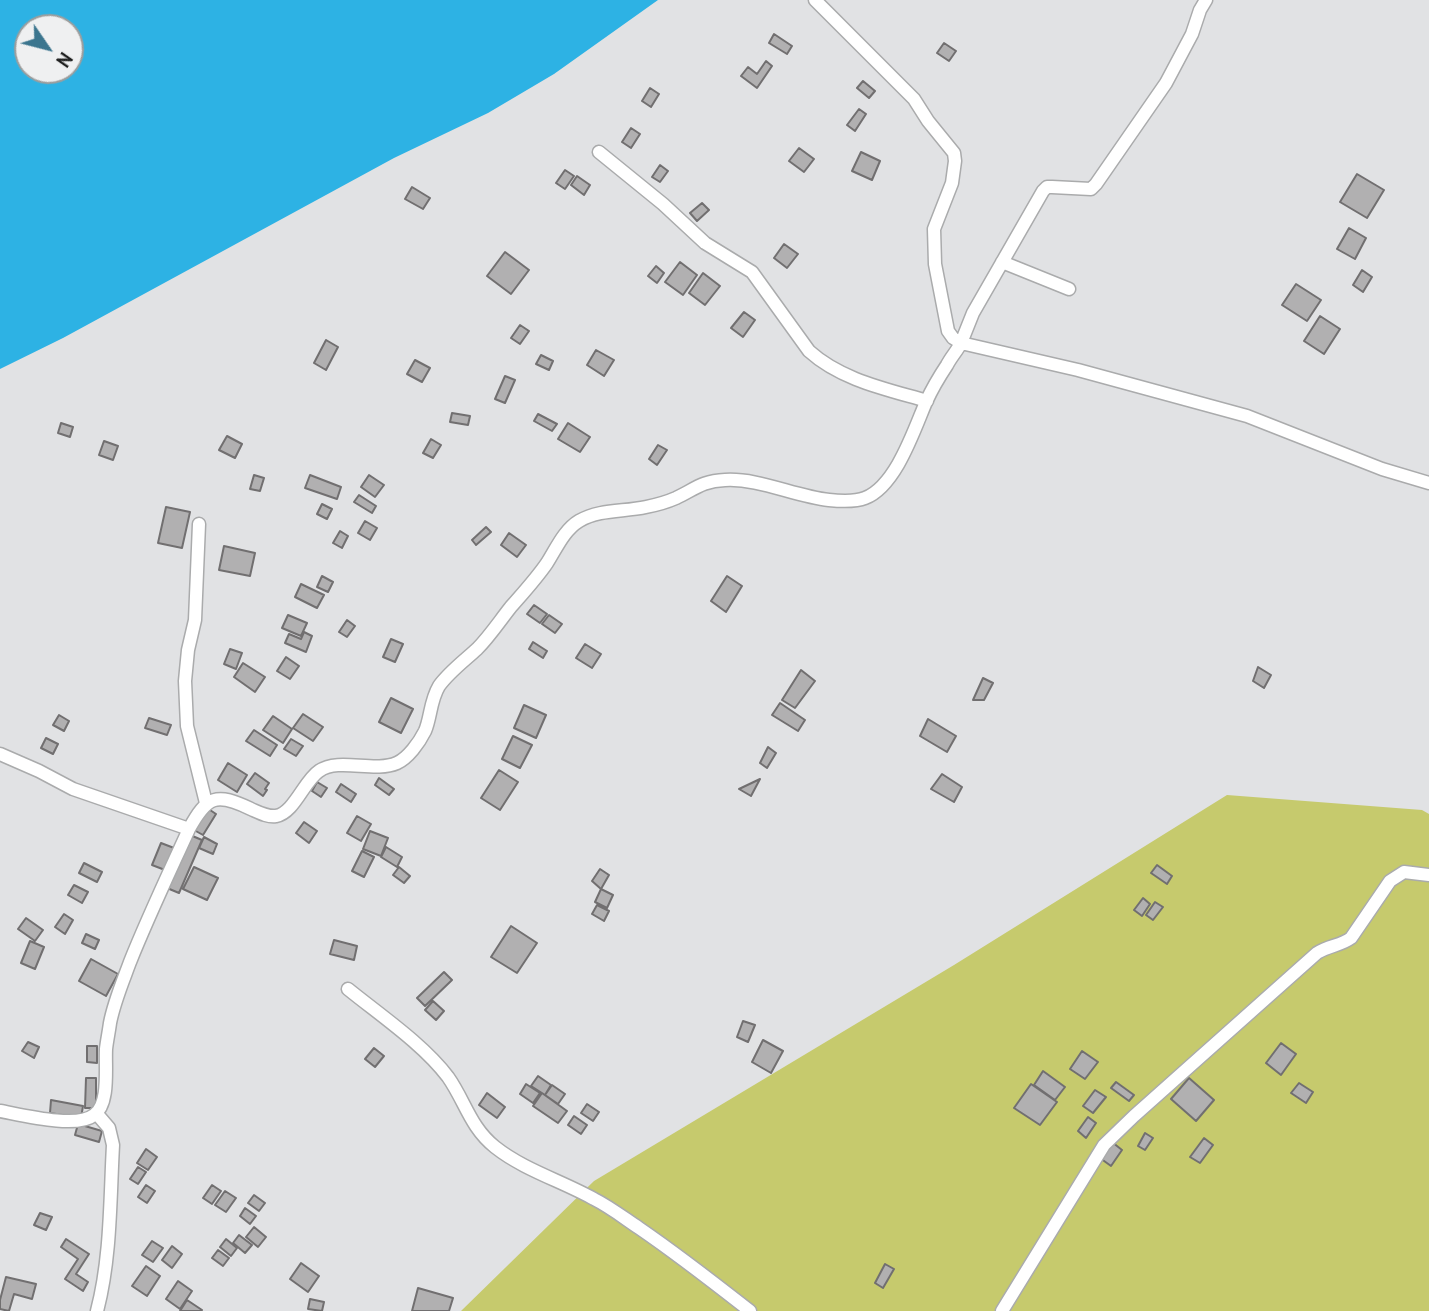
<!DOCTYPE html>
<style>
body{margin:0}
#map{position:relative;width:1429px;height:1311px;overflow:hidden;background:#e1e2e4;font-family:"PT Sans",sans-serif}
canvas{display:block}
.north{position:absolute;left:14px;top:14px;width:70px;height:70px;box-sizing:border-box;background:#eff0f1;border:2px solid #9c9d9d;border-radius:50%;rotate:125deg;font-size:19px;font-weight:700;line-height:28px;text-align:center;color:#1f2020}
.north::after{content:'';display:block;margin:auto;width:24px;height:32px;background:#3b758e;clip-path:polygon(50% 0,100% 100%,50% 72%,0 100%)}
</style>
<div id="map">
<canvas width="1429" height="1311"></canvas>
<div class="north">N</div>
</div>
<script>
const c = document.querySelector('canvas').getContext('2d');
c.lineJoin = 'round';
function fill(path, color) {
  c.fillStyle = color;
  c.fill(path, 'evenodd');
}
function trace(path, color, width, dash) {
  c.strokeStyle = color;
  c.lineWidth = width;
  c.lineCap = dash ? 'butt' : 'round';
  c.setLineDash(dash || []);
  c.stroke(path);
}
const green = new Path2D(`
 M1227,795L1422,810L1429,814V1311H461L594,1181L954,965Z`);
const water = new Path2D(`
 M0,0H658L554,74L488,113L394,158L63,338L0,369ZM28,28H70V70H28Z`);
const building = new Path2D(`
 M774,34L792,46L787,54L769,43Z
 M944,43L956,51L949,61L937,53Z
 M766,61L772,66L757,88L741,76L748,67L757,74Z
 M863,81L875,91L869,98L857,88Z
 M650,88L659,94L651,107L642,101Z
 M859,109L866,114L855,131L847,125Z
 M631,128L640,134L631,148L622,142Z
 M799,148L814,159L804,172L789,161Z
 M861,152L880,161L872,180L852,171Z
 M660,165L668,171L660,182L652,177Z
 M565,170L574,176L565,189L556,183Z
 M1357,174L1384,190L1367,218L1340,202Z
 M577,176L590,185L584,195L571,185Z
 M412,187L430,198L423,209L405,199Z
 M702,203L709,210L697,221L690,213Z
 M1349,228L1366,238L1355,259L1337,249Z
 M784,244L798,254L787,268L774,258Z
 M505,252L529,270L511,294L487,276Z
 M680,262L697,275L683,295L665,282Z
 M656,266L664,273L657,283L648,276Z
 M1362,270L1372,277L1363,292L1353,285Z
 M703,273L720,286L705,305L689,293Z
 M1296,284L1321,300L1307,321L1282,305Z
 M744,312L755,320L743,337L731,328Z
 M1320,316L1340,329L1324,354L1304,341Z
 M520,325L529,331L520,344L511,338Z
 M326,340L338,347L326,370L314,363Z
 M596,350L614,360L604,376L587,365Z
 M541,355L553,361L549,370L536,364Z
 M415,360L430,368L422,382L407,374Z
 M505,376L515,380L505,403L495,399Z
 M452,413L470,416L468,425L450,422Z
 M538,414L557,424L552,431L534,421Z
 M61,423L73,427L70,437L58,433Z
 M568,423L590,437L580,452L558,439Z
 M227,436L242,444L235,458L219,450Z
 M431,439L441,445L433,458L423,453Z
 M104,441L118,446L113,460L99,455Z
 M658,445L667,450L657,465L649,459Z
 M254,475L264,478L260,491L250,489Z
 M310,475L341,487L337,499L305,488Z
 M369,475L384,485L375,497L361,487Z
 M359,495L376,506L372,513L354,502Z
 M322,504L332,509L327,519L317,514Z
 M166,507L190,512L182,548L158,543Z
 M365,521L377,528L370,540L358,533Z
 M486,527L491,532L476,545L472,540Z
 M340,531L348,536L342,548L333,543Z
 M509,533L526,545L517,557L501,545Z
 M224,546L255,553L250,576L219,570Z
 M322,576L333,582L328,592L317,587Z
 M727,576L742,586L726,612L711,601Z
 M301,584L324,595L317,608L295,597Z
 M534,605L547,614L540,623L527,614Z
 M288,615L307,623L301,636L282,628Z
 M549,615L562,624L555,633L542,624Z
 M347,620L355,626L347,637L339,632Z
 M304,632L312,636L306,652L285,643L289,634L301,639Z
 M391,639L403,644L395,662L383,657Z
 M533,642L547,651L543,658L529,649Z
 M585,644L601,654L592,668L576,658Z
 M230,649L242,653L236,669L224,664Z
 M286,657L299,666L290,679L277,671Z
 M243,663L265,677L255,692L234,677Z
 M1258,667L1271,675L1264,688L1253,681Z
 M801,670L815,681L795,708L782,700Z
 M983,678L993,683L984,700H973Z
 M391,698L413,709L401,733L379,722Z
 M780,703L805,720L798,731L772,715Z
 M524,705L546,715L536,738L514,728Z
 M303,714L323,727L313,741L293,728Z
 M59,715L69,721L64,731L53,725Z
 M273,716L292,729L283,743L263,730Z
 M149,718L171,725L167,735L145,728Z
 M928,719L956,736L947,752L920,736Z
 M254,730L277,745L270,756L246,741Z
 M513,736L532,745L520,768L502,759Z
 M46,738L58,744L53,754L41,748Z
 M291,739L303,746L296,756L284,749Z
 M768,747L776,753L767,768L760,763Z
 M228,763L247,775L237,792L218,780Z
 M499,770L518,782L500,810L481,798Z
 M255,773L269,783L265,789L267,790L263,796L247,784Z
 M942,774L962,787L954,802L931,789Z
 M379,778L394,789L389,795L375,785Z
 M760,779L751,796L739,789Z
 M317,782L327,788L321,797L312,791Z
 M341,784L356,794L351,802L336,792Z
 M207,808L216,814L203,835L194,830Z
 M357,816L371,824L361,841L347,833Z
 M304,822L317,831L309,843L296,833Z
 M370,831L388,838L381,856L363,849Z
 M190,835L202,840L179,893L167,888Z
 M204,837L217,844L213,854L199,848Z
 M161,843L174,848L165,870L152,865Z
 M386,847L402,857L397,867L381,857Z
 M362,851L374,857L364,877L352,871Z
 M84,863L102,872L97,882L79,873Z
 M1157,865L1172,876L1167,884L1151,873Z
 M194,867L218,878L207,900L183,889Z
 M399,867L410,876L404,883L393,875Z
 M600,869L609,875L601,889L592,881Z
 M74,885L88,892L82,903L68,895Z
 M601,889L613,895L607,908L595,902Z
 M1143,898L1150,904L1142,916L1134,910Z
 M1155,902L1163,907L1153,920L1146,915Z
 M597,905L609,911L604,921L592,914Z
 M64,914L73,920L65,934L55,927Z
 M26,918L43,930L35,941L18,929Z
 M511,926L537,943L517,973L491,957Z
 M86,934L99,940L95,949L82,943Z
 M334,940L357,946L354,960L330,954Z
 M30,941L44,947L35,969L21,963Z
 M91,959L118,974L106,996L79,981Z
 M444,972L452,980L425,1006L417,998Z
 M433,1001L444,1011L436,1020L425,1010Z
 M743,1021L755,1025L748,1042L737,1037Z
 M763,1040L783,1051L771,1073L752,1062Z
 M28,1042L39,1047L34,1058L22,1051Z
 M1281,1043L1296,1054L1281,1075L1266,1063Z
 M87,1046H97V1063L87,1062Z
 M374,1048L384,1056L375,1067L365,1059Z
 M1082,1051L1098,1062L1085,1079L1070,1069Z
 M1043,1071L1065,1087L1055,1100L1034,1085Z
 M538,1076L551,1085L545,1095L531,1086Z
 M86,1078H96V1108H85Z
 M1189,1078L1214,1100L1196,1121L1171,1099Z
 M1116,1082L1134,1095L1129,1101L1111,1088Z
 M1299,1083L1313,1092L1306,1103L1291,1093Z
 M526,1084L540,1093L533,1103L520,1094Z
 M1031,1084L1057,1102L1040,1125L1014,1108Z
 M552,1085L565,1094L558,1104L545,1095Z
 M1095,1090L1106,1097L1093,1113L1083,1106Z
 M487,1093L505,1107L497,1118L479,1105Z
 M542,1093L567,1111L558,1123L533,1106Z
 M51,1100L83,1106L81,1118L50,1113Z
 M587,1104L599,1112L593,1121L581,1113Z
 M574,1116L587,1125L581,1134L568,1125Z
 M1088,1117L1096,1123L1086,1138L1078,1131Z
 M78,1124L102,1131L99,1142L75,1135Z
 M1145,1133L1153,1138L1145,1150L1138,1146Z
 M1204,1138L1213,1145L1200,1163L1190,1157Z
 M1112,1142L1122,1150L1111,1166L1100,1158Z
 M146,1149L157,1157L148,1170L137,1163Z
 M138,1167L146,1172L138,1184L130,1179Z
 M146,1185L155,1191L147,1203L138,1197Z
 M212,1185L221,1191L212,1204L203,1198Z
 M225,1191L236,1198L226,1212L215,1205Z
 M254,1195L265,1203L259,1211L248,1203Z
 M245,1208L256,1216L250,1224L240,1216Z
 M40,1213L52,1217L46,1230L34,1225Z
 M254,1227L266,1237L258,1247L246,1237Z
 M239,1235L252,1245L245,1253L233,1243Z
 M66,1239L89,1254L76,1274L88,1282L83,1291L65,1279L78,1259L61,1247Z
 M226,1239L237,1248L231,1256L220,1247Z
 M152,1241L163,1248L153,1262L142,1255Z
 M172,1246L182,1254L172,1268L162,1260Z
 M218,1250L229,1258L223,1266L212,1258Z
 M301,1263L319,1276L308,1292L290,1279Z
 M885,1264L894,1269L883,1288L875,1283Z
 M146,1266L160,1276L147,1296L132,1286Z
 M6,1277L36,1284L32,1299L14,1294L9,1311L0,1309V1300Z
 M178,1281L192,1291L180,1309L166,1299Z
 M418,1288L453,1298L449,1311H412Z
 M310,1299L324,1302L322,1311L308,1309Z
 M187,1300L202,1310L201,1311H180Z`);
const street = new Path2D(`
 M815,0L914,99L928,121L954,153L955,161L952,183L934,229L935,264L948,331L953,338L961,343L973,313L1043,191L1047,187H1052L1091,189L1096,184L1166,83L1192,34L1200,10L1206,0
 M599,152L663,204L705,243L752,272L809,351C841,380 886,389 927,401
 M1002,262L1069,289
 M199,524L195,620L188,650L185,681L187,726L206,803
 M0,754L39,771L73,789L189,829
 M348,989C380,1015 423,1044 448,1077C465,1101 470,1127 495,1147C524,1170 562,1181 594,1199C610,1207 624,1218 639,1228C677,1254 713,1282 750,1311
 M0,1111C22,1115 77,1129 94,1115C110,1104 105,1067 106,1049C107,1040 109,1031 110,1023C114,1002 123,981 130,962C148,917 169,873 189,829C207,796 216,792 251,809C260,813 267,817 276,816C294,813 304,781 319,771C339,757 374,773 397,763C408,758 419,743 425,731C431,717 430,701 439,686C449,672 464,661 477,649C489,637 499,622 510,608C523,593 536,579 547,563C556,549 564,530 579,521C600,509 623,512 646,507C656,505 667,502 676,498C695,489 702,481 725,480C759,478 794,496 829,500C839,501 855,502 865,498C896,486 914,430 926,402C932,389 939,377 947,365C951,357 957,351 961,343L1078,370L1247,416L1382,469L1429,483
 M97,1114L109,1128L113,1145C110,1199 111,1258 97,1311
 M1002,1311L1104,1145L1134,1116L1317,953C1330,945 1340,946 1351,938L1390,881L1404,872L1429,875`);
fill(green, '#c6ca6d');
fill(water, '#2db2e4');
fill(building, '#b1b0b1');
trace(building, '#716f70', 2);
trace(street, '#aaabac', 15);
trace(street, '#fff', 12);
</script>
